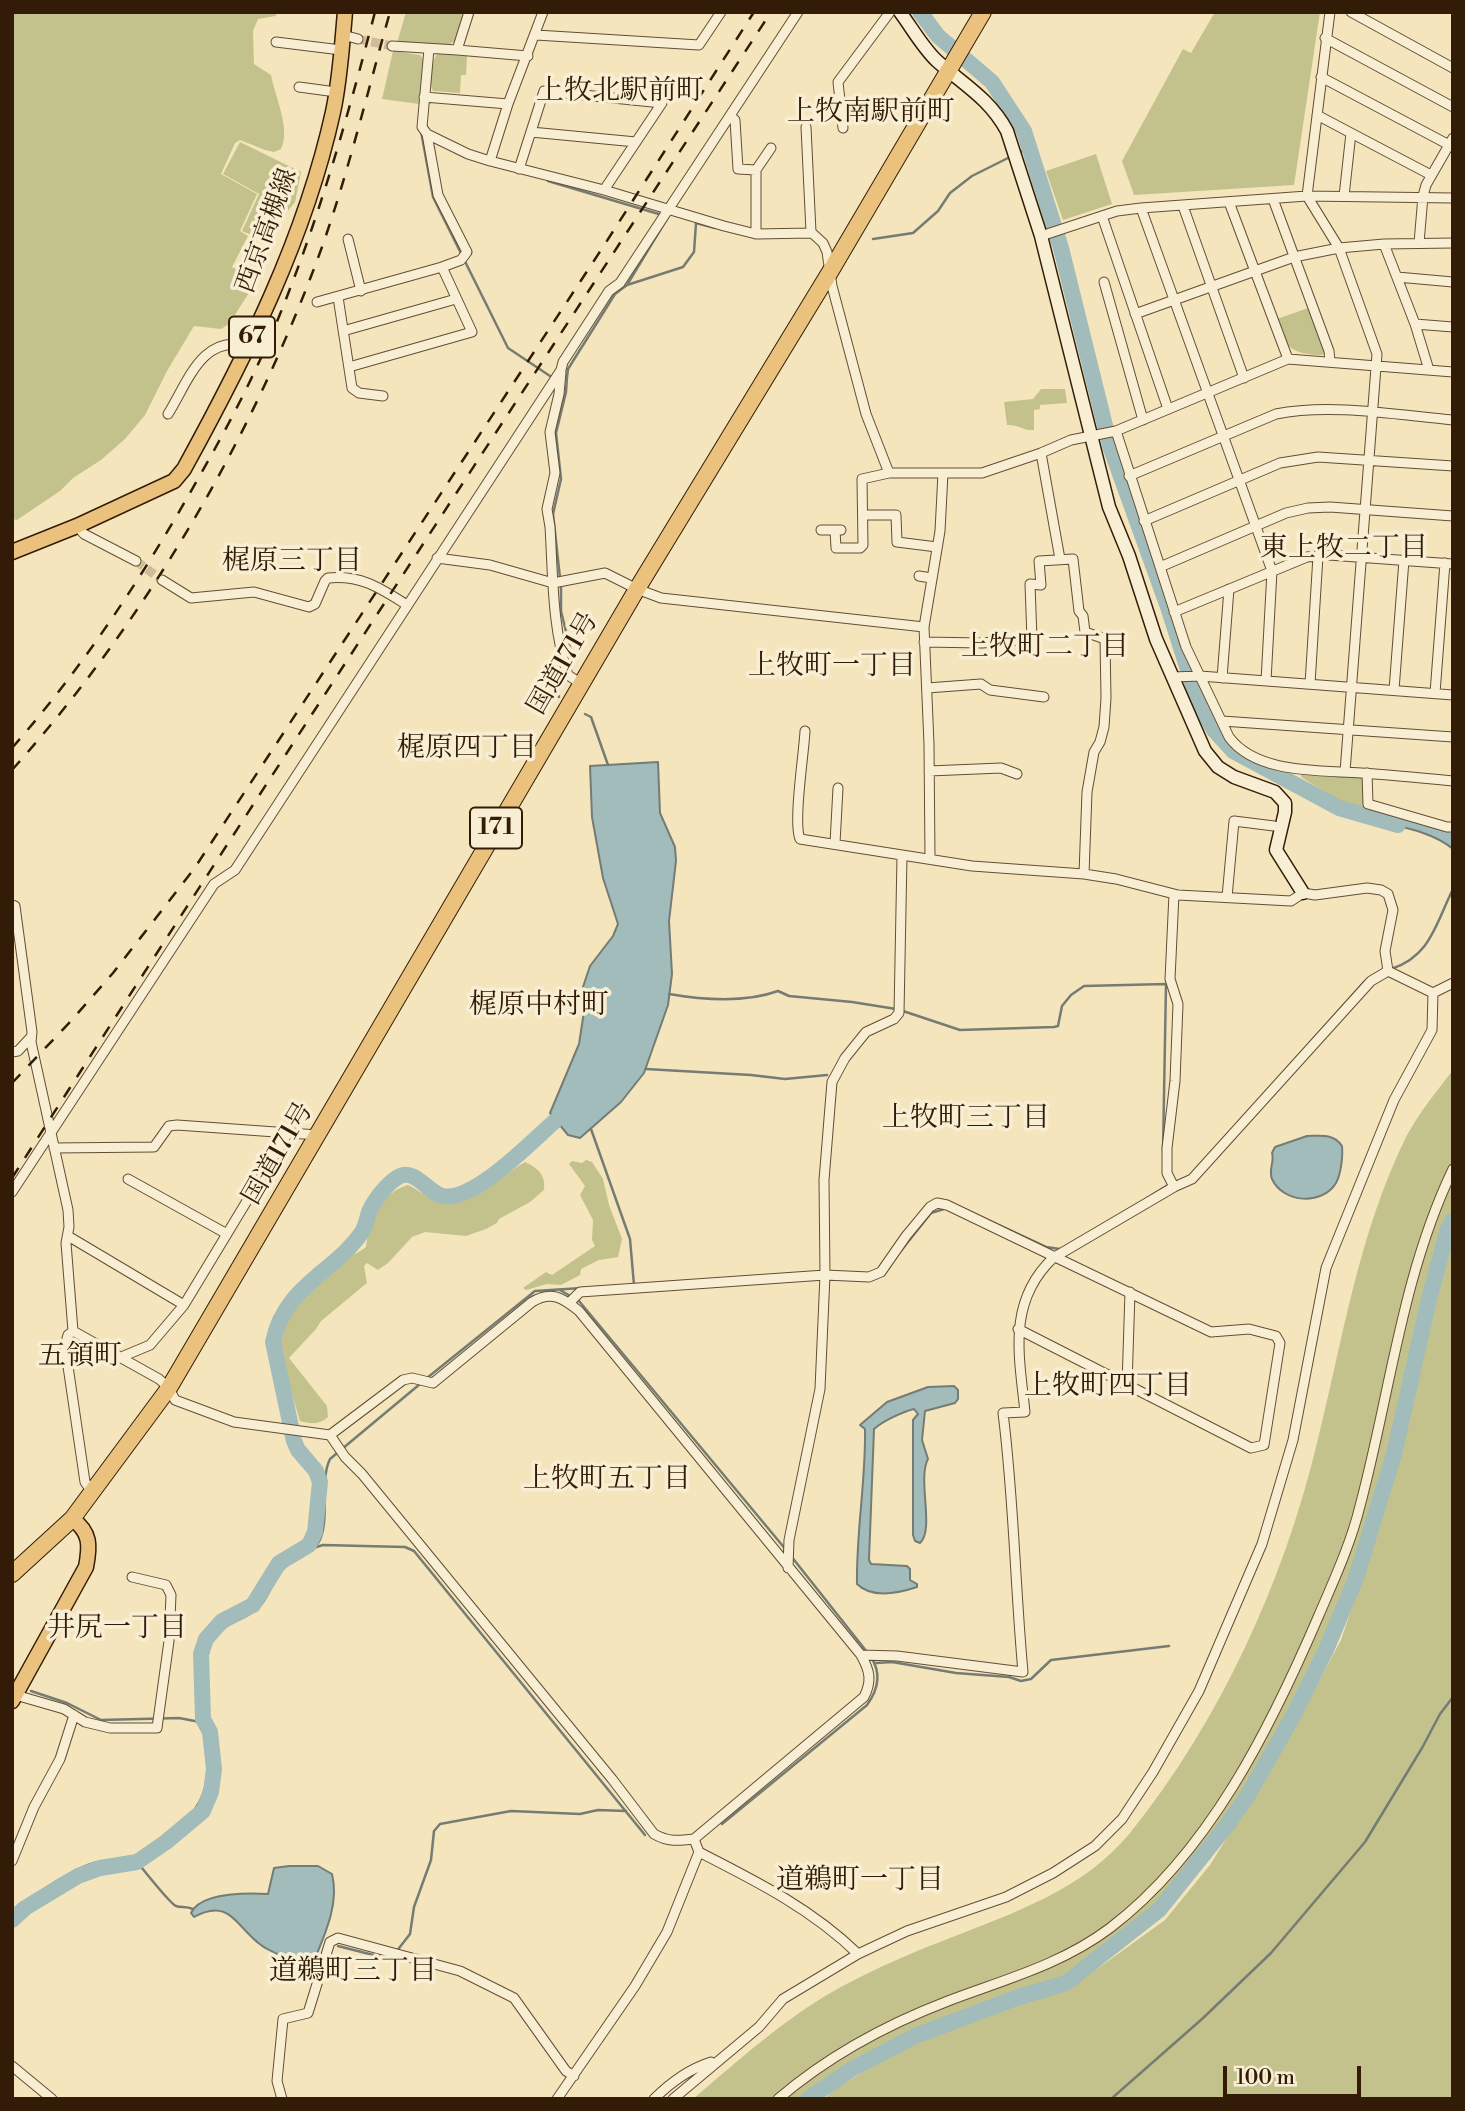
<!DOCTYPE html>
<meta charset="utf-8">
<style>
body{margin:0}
#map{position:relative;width:1465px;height:2111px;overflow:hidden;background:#f5e5bc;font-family:"Libre Bodoni",serif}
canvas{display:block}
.frame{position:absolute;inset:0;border:14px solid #321c07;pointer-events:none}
.scale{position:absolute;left:1223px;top:2066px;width:138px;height:32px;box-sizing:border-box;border:4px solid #321c07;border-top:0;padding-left:9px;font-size:21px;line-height:24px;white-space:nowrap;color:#321c07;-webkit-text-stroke:5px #f8eed3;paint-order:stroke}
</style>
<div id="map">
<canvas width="1465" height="2111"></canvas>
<div class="frame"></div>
<div class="scale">100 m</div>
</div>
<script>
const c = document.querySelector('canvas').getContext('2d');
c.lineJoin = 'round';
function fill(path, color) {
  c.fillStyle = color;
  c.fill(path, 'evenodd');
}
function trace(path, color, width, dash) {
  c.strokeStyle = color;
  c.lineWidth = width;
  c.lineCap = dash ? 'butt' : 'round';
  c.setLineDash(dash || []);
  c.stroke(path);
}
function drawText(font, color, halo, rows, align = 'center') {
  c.font = font + ' "Libre Bodoni","Noto Serif JP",serif';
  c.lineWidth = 7;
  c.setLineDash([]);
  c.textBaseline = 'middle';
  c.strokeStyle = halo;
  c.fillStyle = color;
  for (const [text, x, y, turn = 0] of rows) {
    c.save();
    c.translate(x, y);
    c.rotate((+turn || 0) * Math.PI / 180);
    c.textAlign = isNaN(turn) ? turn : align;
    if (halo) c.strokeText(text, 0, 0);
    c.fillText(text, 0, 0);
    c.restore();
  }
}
const green = new Path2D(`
 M12,12H279L275,16L258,19L253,31L254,64L271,75C275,97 291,129 281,149L274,152L265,150L240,140L235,143L221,174L257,194L240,231L248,236L232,267L250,277L256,282L229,324L221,329L194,326L167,371L145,415L125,439L101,460L73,478L60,491L17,520L12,519Z
 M406,12H464L455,41L448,45L397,43Z
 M1215,12H1320L1294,185L1134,195L1122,161L1183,49L1191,53Z
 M393,51L420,55L423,59L419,104L382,99Z
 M437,54L467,56L466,75H461L460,93L433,91C428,81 431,63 437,54Z
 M240,142L301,172L295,202L284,216L280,215L268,242L242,231L259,194L223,174Z
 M1096,154L1112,204L1063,220L1046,171Z
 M1308,308L1325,354C1319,356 1315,355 1308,354C1284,350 1285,339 1277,319Z
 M1041,389H1065L1067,403L1040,405V409L1034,410V430C1023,431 1018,424 1007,425L1004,402L1033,399Z
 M1301,773L1361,776L1365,780L1364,809L1345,805L1301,777Z
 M1453,1070V1161L1421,1234L1402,1301L1361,1488L1337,1562L1303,1648L1267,1717L1229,1785L1192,1838L1157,1880L1121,1915L1086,1939L1035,1965L915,2012L775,2099H693C739,2060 785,2018 839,1988C874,1969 913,1952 950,1938C1016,1912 1084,1889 1130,1833C1219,1723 1284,1581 1317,1443C1343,1339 1358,1235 1406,1137C1419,1113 1436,1092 1453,1070Z
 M586,1160L592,1162L603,1179L609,1205L622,1239L618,1257L599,1260L581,1269L580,1275L561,1285L547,1284L526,1290L523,1288L546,1272L552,1275L595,1246L592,1240L593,1220L580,1195L585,1186L569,1164L572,1161L582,1163Z
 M525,1162C538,1168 546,1175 544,1190L530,1202L499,1219L497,1223L486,1229L466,1236L425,1232L412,1237L388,1263L378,1270L367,1263L364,1266L367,1283L321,1321L316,1329L289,1358L327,1406L328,1417C319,1425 311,1424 300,1421L278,1348C277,1320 324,1273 347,1258C354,1254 360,1252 366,1247C369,1222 381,1192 408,1185C417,1189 423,1195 432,1198C468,1211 496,1179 525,1162Z
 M1453,1179V1206L1434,1259L1392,1453L1371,1525L1354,1577L1324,1649L1290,1718L1227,1821L1154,1911L1095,1958L1052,1982L915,2033L852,2066L804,2099H785L816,2075L869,2040L967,1998L1025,1979L1072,1958L1111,1932L1153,1896L1220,1810L1310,1646L1337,1587L1359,1521L1408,1310L1430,1233Z
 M1453,1238V2099H824L835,2089L898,2051L951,2028L1032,2000L1097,1969L1165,1920L1210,1865L1286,1743L1341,1640L1372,1547L1406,1427L1439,1284Z`);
const water = new Path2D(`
 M658,762L660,813L675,847L676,861L669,921L672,974L668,1005L644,1073L621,1102L580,1138L568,1135L550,1113L579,1044L585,1005L583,987L590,966L613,936L618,924L603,878L592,817L590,766Z
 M1376,811L1453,831V849C1433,832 1402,827 1377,821Z
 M1307,1136C1320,1136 1334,1133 1342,1146C1343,1156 1341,1174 1336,1183C1322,1206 1283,1203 1272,1179C1268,1170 1275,1161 1272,1153L1275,1147Z
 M954,1386L958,1390V1399L955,1403L925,1411L922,1440L928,1459C917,1479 935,1529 920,1543L915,1541L913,1535V1420L918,1414L914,1409C902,1412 883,1421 874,1429L869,1560L871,1564L907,1566L910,1569V1580L917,1584V1587C899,1593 872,1599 857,1584C856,1532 866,1481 865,1429L860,1425L887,1402L928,1387Z
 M289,1866H318L332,1874C340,1905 323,1938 312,1966C291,1976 293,1967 280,1956C275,1952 267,1950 261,1945C236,1927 230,1897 194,1917L191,1913C201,1892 247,1893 268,1894L274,1868Z`);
const stream = new Path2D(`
 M421,131L433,197L508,348L553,378
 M1018,153L1030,148
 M548,181L662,215
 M873,239L913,233L938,211L950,193L972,176L1012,156
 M627,285L683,267L694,252L696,223L715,228
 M560,578L553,514L561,479L556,433L566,392L567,377L568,369L615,294L627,285L668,217
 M561,585V611L573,660L569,670
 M559,697L558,690L566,676
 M585,714L591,717L608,765
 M1391,969C1431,956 1436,923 1453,889
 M669,994C704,1000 745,1003 778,991L789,996L852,1002L896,1009
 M903,1011L960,1030L1054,1027L1058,1026L1062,1006L1071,995L1084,986L1166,984L1163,1151
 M1289,1066L1364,982L1375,974
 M646,1069L751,1075L785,1079L827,1075
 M591,1129L630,1239L634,1285
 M1147,1198L1168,1185
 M964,1209L1046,1247L1060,1249
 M900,1252L931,1213L944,1209
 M560,1290L579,1301L787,1551
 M427,1378L535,1291L582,1288
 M313,1548L323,1545L405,1547L414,1551L645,1835
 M791,1556L867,1652
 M876,1663L892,1662L956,1673L1009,1677L1021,1681L1031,1679L1051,1660L1169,1646
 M31,1691L67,1703L101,1720L179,1718L205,1723
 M209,1711C208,1687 199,1648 221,1630C232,1621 247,1618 258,1608C270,1597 272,1579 284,1568C294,1557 309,1556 318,1543C331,1523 319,1480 330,1459L420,1384
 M722,1824L867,1705C878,1690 882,1674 871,1657
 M137,1862C143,1869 170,1904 176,1906C181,1908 186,1906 193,1909
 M12,1911C32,1896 71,1870 94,1863C107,1859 121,1862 133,1857C188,1823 219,1805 204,1734
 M338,1946L389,1959L391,1956
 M396,1952L410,1934L414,1907L431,1860L434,1831L440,1824L511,1811L580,1814L598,1810L626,1811
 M1111,2099L1202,2019L1271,1953L1365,1842L1422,1748L1440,1714L1453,1697`);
const river = new Path2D(`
 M920,12L938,36L992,82L1024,131L1061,248L1110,446L1168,607L1199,704L1214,730L1233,751L1339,808L1398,825
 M12,1920L25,1908L78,1876L100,1868L137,1862L166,1842L203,1811L211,1792L214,1769L210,1732L203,1719L201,1654L206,1639L222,1621L253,1605L279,1563L309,1545L315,1532L320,1482L316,1471L298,1450L294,1441L273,1342C284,1286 335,1272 362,1232C366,1226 367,1218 369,1212C374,1200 389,1181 400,1176C415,1169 428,1192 442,1196C473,1203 532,1141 555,1121
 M808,2099L852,2069L915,2036L1016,1998L1066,1983L1159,1910L1228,1824L1248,1795L1292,1718L1326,1650L1356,1578L1394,1454L1430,1295L1448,1229L1453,1220`);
const streetTunnel = new Path2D(`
 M358,39L392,46
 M136,561L162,580`);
const street = new Path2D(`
 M1330,12L1307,196L1339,248L1377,354L1345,772
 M1351,12L1453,68
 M343,35L358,39
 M536,35L699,45L721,12
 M1325,38L1453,107
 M276,42L341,50
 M392,46L457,50L469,12
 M429,49L422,127L427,134L438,195L467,252L461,260L442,267
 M457,50L528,56
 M1321,77L1453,147
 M299,87L336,92
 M424,97L508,104
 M1317,115L1351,133L1344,196
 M730,116L735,120L738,169L756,170V234
 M806,127L811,232
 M843,128L838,82L890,12
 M531,132L636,142
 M1351,133L1431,175
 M427,134L468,154L490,161L604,190L724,226L756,234L812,233L823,243L827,252L832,286L866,414L889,473H982L1041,453L1071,440L1116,431L1288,359L1453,372
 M490,161L508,104L543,12
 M519,169L544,91L662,103L604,190
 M756,170L771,148
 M1273,199L1329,351L1330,361
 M1229,202L1288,359
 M1183,206L1244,378
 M1141,208L1272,571L1266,681
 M1102,216L1168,409
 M1041,236L1117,211L1141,208L1307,196L1453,198
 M348,239L361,291
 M1419,243L1423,196L1426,185L1453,138
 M1384,244L1415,324L1429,370
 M1397,277L1453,282
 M1104,282L1143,420
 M338,297L352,388L359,393L383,396
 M317,302L442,267L472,332L349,367
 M1135,314L1294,257L1339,248L1384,244L1453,243
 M1415,324L1453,327
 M343,331L456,299
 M561,372L559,394L550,432L555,473L547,509L550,527C553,576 552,628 568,675L581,684
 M168,414C188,382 202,334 247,346
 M1116,431L1186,647L1229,737C1256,774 1320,770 1361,773C1391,775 1422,778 1453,781
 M1041,453L1060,559
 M1129,476L1276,414C1331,403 1397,415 1453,420
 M864,515H896L897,542L937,547
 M1144,521L1280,463L1318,457L1453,466
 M77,526L84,534L136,561
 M821,530H841
 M835,530L836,548H860L863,545L862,479L889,473
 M437,558L490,565L553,583L605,573L637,589L661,598L924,627
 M1160,567L1286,513L1308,508L1330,507L1453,516
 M919,576L931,578
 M162,580L191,598L254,592L309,607L315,604L325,581L328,578C362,575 380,588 407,605
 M1174,612L1307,557L1329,555L1453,564
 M924,642L982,643L1032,639L1030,584L1041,585L1039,561L1073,559L1079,611L1083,616L1085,632L1105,639L1106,698L1104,727L1100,742L1094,752L1087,792L1084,874
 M1173,677L1200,676L1453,695
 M1222,678L1229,589
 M1310,684L1318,556
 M927,688L981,684L990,690L1044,697
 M1394,690L1404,560
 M1435,693L1445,563
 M1222,721L1453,737
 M805,731C804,753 793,822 800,839L972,866L1084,874L1116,879L1178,895L1291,901L1303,893L1315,895L1367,888L1381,890L1388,894L1393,910L1385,951L1388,971
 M929,771L1001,768L1017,774
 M1367,773L1368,804L1447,827H1453
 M835,843L838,788
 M930,858L929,744L924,627L940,531L943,473
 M1174,894L1170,979L1178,1004L1175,1081L1167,1148V1173L1174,1187
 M1227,897L1234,821L1274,826
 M12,905L15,906L32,1032L31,1042L68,1210L69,1227L66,1243L73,1331L68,1335L65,1346L85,1482L93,1493
 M1388,971L1433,993
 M1433,993L1453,983
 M12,1052L18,1051L31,1037
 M54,1148L154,1147L169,1126L177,1125L318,1135
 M128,1179L227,1234
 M12,1192L214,884L235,870L561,370L563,362L609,291L620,283L798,12
 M68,1236L184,1305L288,1133
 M569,1303L580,1292L825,1275L869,1277L881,1272L906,1236L930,1207L937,1203L947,1205L1211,1332L1249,1329L1276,1336L1280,1343L1264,1445L1251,1448L1018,1329
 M73,1331L159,1379L169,1388L175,1400L234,1422L330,1435L403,1380L412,1378L433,1383L532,1302C551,1290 563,1298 579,1311L861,1655C870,1671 872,1681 864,1697L694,1839C678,1841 668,1842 654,1834L612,1779L362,1474L345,1457L330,1435
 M119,1358L150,1345L184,1305
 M1127,1385L1130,1292
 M788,1568L789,1540L820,1389L825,1275L824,1180L832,1082L845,1058L866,1032L894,1019L899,1013L902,856
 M861,1655L897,1656L1023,1672C1015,1586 1014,1499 1003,1413L1025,1412C1019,1355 1007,1302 1053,1258L1174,1187L1192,1179L1371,981L1388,971
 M12,1694L64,1709L85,1722L110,1728H157L169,1641L171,1595L166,1585L132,1577
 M694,1839L699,1852C756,1881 812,1909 858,1954
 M12,1861L34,1807L60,1759L74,1715
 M12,2066L52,2099
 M282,2099L277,2081L283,2019L308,2013L330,1942L338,1938L460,1971L514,1998L566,2071L574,2076
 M557,2099L635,1986L667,1932L699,1852
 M654,2099C671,2082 689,2069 711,2062
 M673,2099L759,2027L783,1999L858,1954L907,1931L1006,1897L1053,1873L1095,1846L1122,1819L1153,1772L1199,1691L1262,1544L1293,1440L1326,1268L1394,1100L1432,1030L1433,993
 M778,2099C827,2057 888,2024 948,2001C1003,1980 1061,1965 1110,1928C1209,1853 1271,1727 1319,1615C1334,1580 1351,1543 1360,1506C1390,1394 1402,1275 1453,1169`);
const secondary = new Path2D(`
 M900,12C912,28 923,48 937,61C964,85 989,98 1007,131L1041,236L1109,507L1129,556L1156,639L1205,751L1218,767L1234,777L1275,792L1285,803V812L1276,850L1303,893`);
const primary = new Path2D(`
 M12,552L77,526L174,481L184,469C246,356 305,239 333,112C340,80 342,45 345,12
 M12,1701L86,1567C90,1546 91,1532 72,1519`);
const highway = new Path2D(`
 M12,1574L72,1519L169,1388L637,589L830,272L983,12`);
const rail = new Path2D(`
 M12,748C85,665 145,573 199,477C234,416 266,353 291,286C325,198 351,104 375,12
 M12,770C147,619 253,437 322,247C349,170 368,90 390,12
 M12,1083L70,1022L113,973L194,869L603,247L754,12
 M12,1178C262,788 517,401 771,12`);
const shields = [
 [252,337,46],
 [496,828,52]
];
const shieldNames = [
 ["67",252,337],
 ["171",496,828]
];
const streetNames = [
 ["西京高槻線",268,231,-70],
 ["国道171号",564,664,-60],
 ["国道171号",279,1154,-60]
];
const neighbourhoodNames = [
 ["上牧北駅前町",620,92],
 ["上牧南駅前町",871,113],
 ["東上牧二丁目",1344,549],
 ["梶原三丁目",292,562],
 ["上牧町二丁目",1045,648],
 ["上牧町一丁目",832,667],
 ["梶原四丁目",467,749],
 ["梶原中村町",539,1006],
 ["上牧町三丁目",966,1119],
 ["五領町",80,1357],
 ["上牧町四丁目",1108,1387],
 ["上牧町五丁目",607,1480],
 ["井尻一丁目",117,1629],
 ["道鵜町一丁目",860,1881],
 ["道鵜町三丁目",353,1972]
];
fill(green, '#c3c28c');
fill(water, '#a1bcbb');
trace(water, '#757c73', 2);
trace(stream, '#757c73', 2.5);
trace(river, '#a1bcbb', 16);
trace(streetTunnel, '#cebd98', 9, [9, 4.5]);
trace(street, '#634e34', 11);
trace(secondary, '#321c07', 15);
trace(primary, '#321c07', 17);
trace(highway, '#321c07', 18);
trace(street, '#f8eed3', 9);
trace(secondary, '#f8eed3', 12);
trace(primary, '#eac27e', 14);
trace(highway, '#eac27e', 16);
trace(rail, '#321c07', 2.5, [12, 12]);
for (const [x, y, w] of shields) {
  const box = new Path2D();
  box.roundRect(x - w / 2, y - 20.5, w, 41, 5);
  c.fillStyle = '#f8eed3';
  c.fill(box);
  trace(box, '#321c07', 2);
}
drawText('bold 24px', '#321c07', null, shieldNames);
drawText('26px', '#321c07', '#f8eed3', streetNames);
drawText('28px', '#321c07', '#f8eed3', neighbourhoodNames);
</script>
